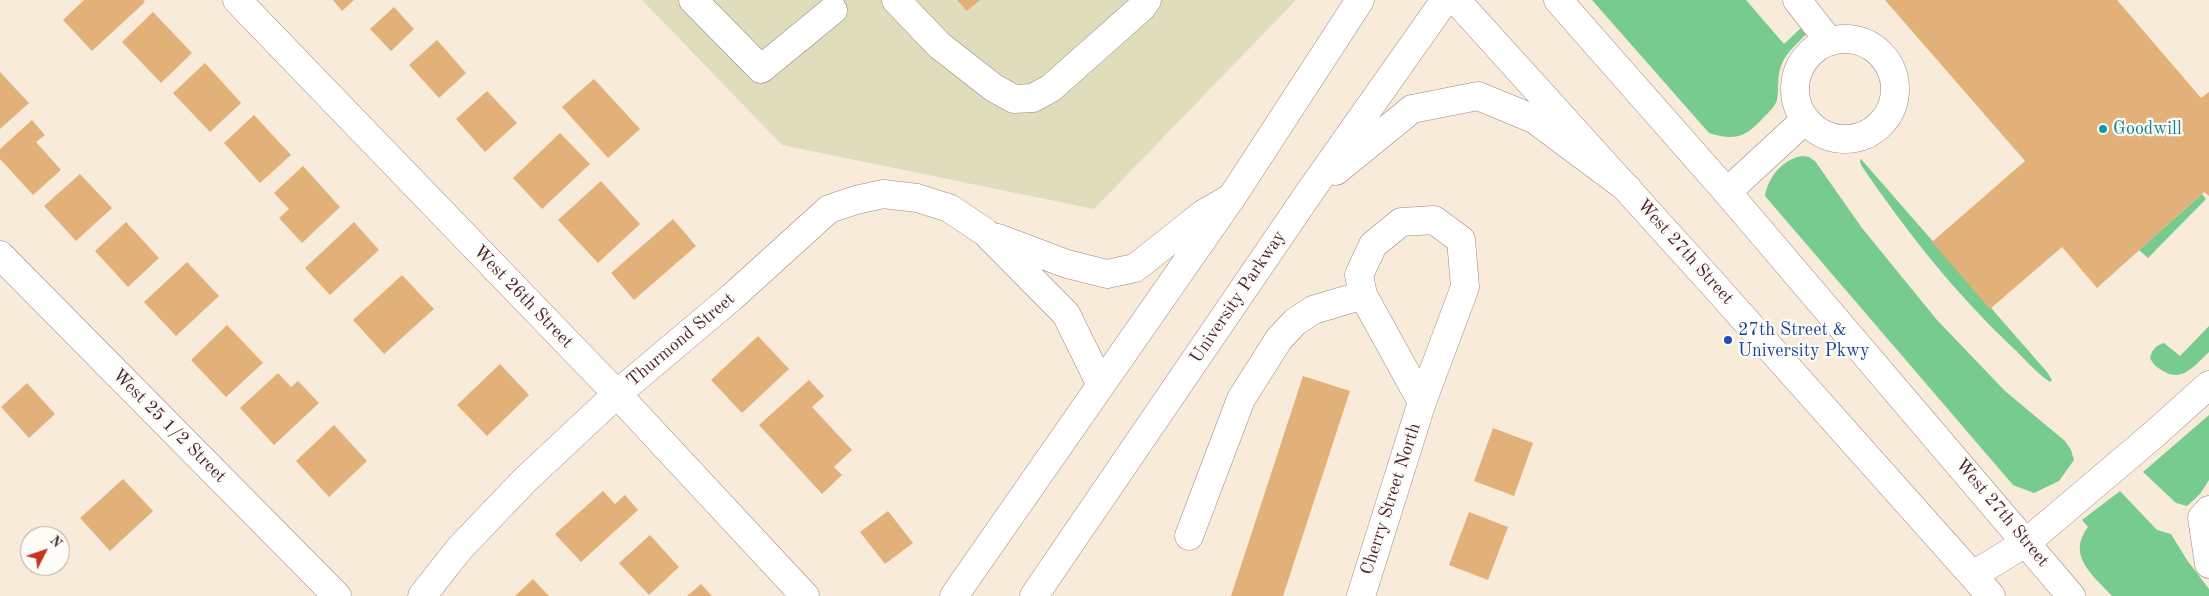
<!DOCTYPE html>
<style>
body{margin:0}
#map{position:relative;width:2209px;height:596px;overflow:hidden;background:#f8ebd9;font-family:"Old Standard TT",serif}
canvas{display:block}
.north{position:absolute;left:20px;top:526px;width:50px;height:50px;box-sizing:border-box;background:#fdfcf7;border:1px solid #b5a4a5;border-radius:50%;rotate:49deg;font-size:14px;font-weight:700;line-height:20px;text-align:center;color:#4a1f2b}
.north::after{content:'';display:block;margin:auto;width:18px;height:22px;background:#c8321e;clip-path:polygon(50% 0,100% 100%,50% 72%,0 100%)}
</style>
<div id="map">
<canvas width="2209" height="596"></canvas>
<div class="north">N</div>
</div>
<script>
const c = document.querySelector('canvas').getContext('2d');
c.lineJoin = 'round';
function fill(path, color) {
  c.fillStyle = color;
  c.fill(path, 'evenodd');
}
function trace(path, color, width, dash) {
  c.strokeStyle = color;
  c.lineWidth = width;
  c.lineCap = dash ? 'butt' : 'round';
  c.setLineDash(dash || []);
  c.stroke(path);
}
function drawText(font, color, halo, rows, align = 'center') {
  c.font = font + ' "Old Standard TT",serif';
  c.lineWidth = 4.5;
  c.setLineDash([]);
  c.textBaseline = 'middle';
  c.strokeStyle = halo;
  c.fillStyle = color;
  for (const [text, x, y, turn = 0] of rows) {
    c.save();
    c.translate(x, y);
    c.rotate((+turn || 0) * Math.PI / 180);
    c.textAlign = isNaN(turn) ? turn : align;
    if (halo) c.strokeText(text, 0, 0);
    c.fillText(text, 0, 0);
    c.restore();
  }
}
const built = new Path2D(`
 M642,0H1296L1094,209L782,145Z`);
const green = new Path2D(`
 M1592,0H1746L1784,44L1802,27L1807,33C1798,43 1786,52 1781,66C1777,76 1779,89 1777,100C1775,107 1768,113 1763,118C1745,138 1734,141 1709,133Z
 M1802,156L1809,157L1815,161L1862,228L1937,320L2005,391L2065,441L2071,450L2074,460L2059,481L2034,493L2013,485L1765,196C1768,177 1783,159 1802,156Z
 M1861,159L2047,372L2052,380L2050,382C2036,373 2023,357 2011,346C1954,292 1905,230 1861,165L1860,161Z
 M2202,194L2206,199L2148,258L2139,250Z
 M2209,326V352C2197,363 2184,381 2167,373C2159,369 2154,366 2150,358C2152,350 2156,345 2164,343L2180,356Z
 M2209,415V480L2200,494L2187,506L2176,503L2143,472Z
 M2120,491L2157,530L2171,534L2187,560L2209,589V596H2112C2093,575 2066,556 2088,527L2082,520Z`);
const building = new Path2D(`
 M84,0H143L145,2L92,51L63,20Z
 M333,0H354L342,11Z
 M957,0H980L967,11Z
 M1885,0H2117L2201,98L2209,92V196L2204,192L2097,288L2062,247L1990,309L1932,242L2025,161Z
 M394,7L414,29L391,51L370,29Z
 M153,12L192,53L161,83L122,42Z
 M437,40L466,73L439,98L409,65Z
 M205,63L241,103L210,132L173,93Z
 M0,72L29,103L0,129Z
 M594,79L640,129L608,158L562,107Z
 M487,91L517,123L485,152L456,119Z
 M254,115L291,155L260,183L224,143Z
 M32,120L45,135L36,142L61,170L33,195L0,159V149Z
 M560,133L590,164L542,209L513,178Z
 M303,166L340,207L302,243L279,218L289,209L274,193Z
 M80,174L112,208L76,241L44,206Z
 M601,181L640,224L598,263L558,220Z
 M673,219L696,246L634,300L611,273Z
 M126,222L159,258L128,287L95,251Z
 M354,222L379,250L330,295L305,268Z
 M187,262L219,296L176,336L144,302Z
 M402,275L434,309L384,354L353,320Z
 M227,325L263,363L226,397L191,360Z
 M758,336L789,369L742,413L711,380Z
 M500,364L529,395L487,436L457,405Z
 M278,373L291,387L298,381L319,403L274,445L240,408Z
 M1303,376L1350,391L1283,596H1231Z
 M809,380L824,396L812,407L852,450L834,467L842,475L822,494L759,425Z
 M27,383L55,414L29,438L1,407Z
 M334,425L367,461L329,497L296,461Z
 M1493,428L1533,443L1514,496L1474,481Z
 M123,479L153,511L110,551L80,518Z
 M603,491L615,504L625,495L638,510L581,562L555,534Z
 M888,511L913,543L885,564L860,532Z
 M1469,512L1508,527L1488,580L1449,565Z
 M650,535L679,567L649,595L619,563Z
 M533,579L549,596H515Z
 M701,584L712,596H687Z`);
const minor = new Path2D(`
 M237,0L617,394L805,596
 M693,0L761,69L833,10
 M896,0L939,45L994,88L1014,99L1033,98L1051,88L1141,8L1147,0
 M1456,0L1713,284L1991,596
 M1558,0L1727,192L2071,596
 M1797,0L1829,41
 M1795 89a50 50 0 1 1 100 0a50 50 0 1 1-100 0Z
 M1727,192L1805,120
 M998,238L1067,264L1107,274L1135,268L1203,214L1232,197
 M0,255L337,596
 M2209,510L2202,518L2209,564
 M1189,536L1241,399L1279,339L1295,322L1313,310L1363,295
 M1973,575L2027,542L2151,437L2209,385
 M422,596L460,548L526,479L617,394L732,297L829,209L856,200L883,194L917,198L949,208L985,232L1066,314L1100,383
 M1361,596L1422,402L1465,287L1461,240L1434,220L1401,222L1373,245L1359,275L1363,295L1422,402`);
const major = new Path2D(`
 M1336,171L1412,109L1478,96L1534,119L1628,189
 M954,596L1232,197L1360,0
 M1034,596L1309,193L1445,0`);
const markers = [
 [2103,129,5,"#0f9aa8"],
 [1728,340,5,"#1a4fb4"]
];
const cultureNames = [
 ["Goodwill",2113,129]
];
const streetNames = [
 ["West 27th Street",1685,252,48],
 ["West 26th Street",523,297,46],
 ["University Parkway",1238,297,-56],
 ["Thurmond Street",681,340,-40],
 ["West 25 1/2 Street",169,426,45],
 ["Cherry Street North",1391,499,-72],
 ["West 27th Street",2002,513,50]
];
const transitNames = [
 ["27th Street &",1738,330],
 ["University Pkwy",1738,351]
];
fill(built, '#dfddbb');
fill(green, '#77cb8f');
fill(building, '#e2b17a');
trace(minor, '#a18582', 29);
trace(major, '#a18582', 29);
trace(minor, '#fff', 28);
trace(major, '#fff', 28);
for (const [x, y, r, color] of markers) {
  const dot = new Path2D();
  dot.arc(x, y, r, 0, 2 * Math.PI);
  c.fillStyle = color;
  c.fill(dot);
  trace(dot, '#fdfcf7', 2);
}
drawText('18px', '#0d838f', '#fdfcf7', cultureNames, 'left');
drawText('18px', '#4a1f2b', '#fdfcf7', streetNames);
drawText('18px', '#164399', '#fdfcf7', transitNames, 'left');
</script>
